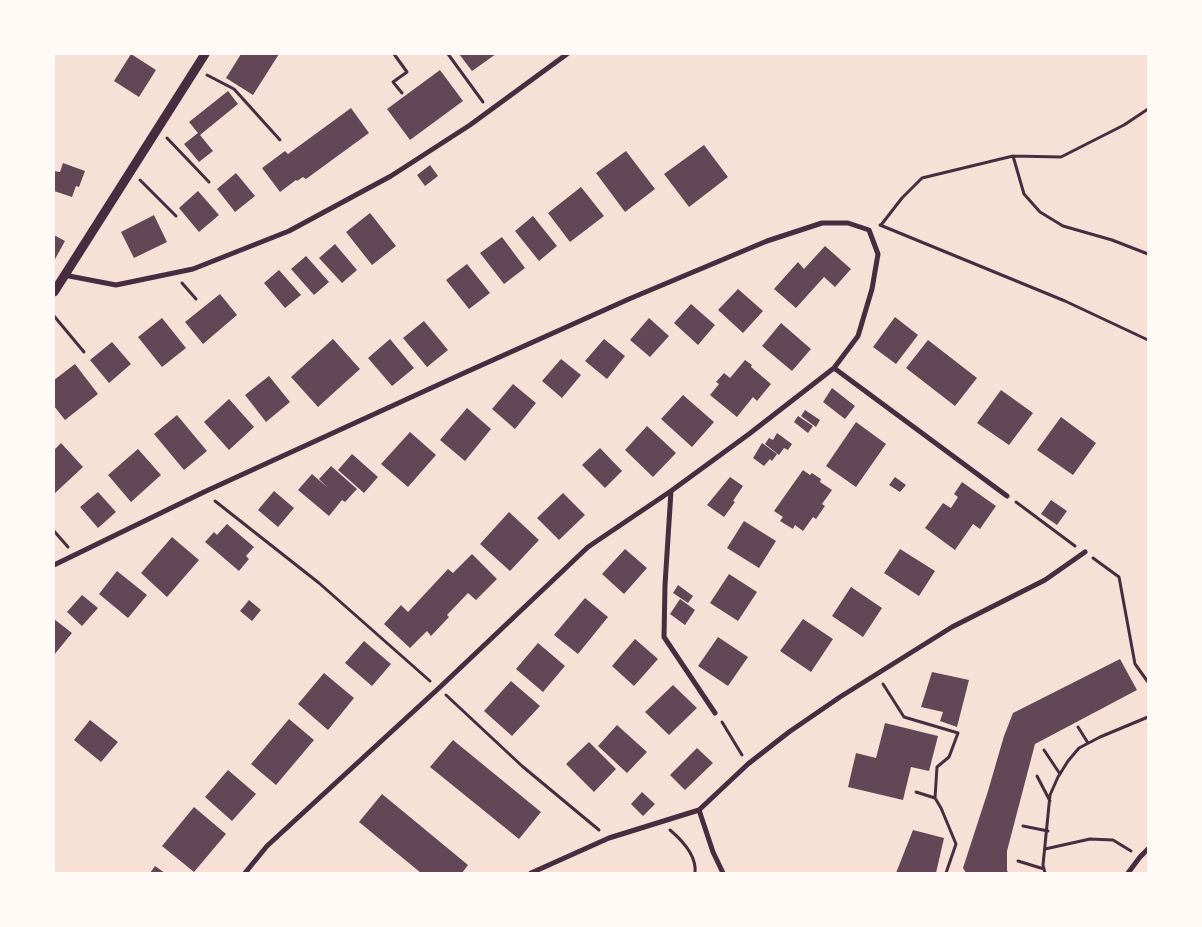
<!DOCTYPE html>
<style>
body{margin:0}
#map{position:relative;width:1202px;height:927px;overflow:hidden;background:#f7e1d7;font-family:"IBM Plex Sans",sans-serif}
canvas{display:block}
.frame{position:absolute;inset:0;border:55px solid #fffaf5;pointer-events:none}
</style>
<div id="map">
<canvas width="1202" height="927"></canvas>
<div class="frame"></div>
</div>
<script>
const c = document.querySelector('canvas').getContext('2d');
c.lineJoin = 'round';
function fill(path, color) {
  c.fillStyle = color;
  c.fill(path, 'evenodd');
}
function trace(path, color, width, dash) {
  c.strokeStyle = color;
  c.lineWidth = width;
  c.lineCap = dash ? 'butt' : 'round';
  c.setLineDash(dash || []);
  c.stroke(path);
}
const building = new Path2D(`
 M131,54L156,70L139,97L114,81Z
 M241,54H279L253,95L226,78Z
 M459,54H496L472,71Z
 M440,70L463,101L410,140L387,109Z
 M228,91L238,104L200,135L213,151L199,162L184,144L198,133L189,122Z
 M351,108L369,133L306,179L303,177L297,181L296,180L280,192L262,168L285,151L288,154Z
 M704,145L728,177L689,207L664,174Z
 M626,151L655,189L625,212L596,173Z
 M63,163L85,171L79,187L76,186L72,197L54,191V171L60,172Z
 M430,165L438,176L425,186L417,175Z
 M236,173L255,196L235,212L217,189Z
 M581,187L604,216L570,242L548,213Z
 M198,191L219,215L199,232L179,208Z
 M370,213L396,246L372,265L346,232Z
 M154,215L167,242L134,258L121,232Z
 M533,216L557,246L539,261L515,231Z
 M54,235L65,241L54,261Z
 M502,237L525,268L504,284L480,253Z
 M335,244L357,270L342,283L319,258Z
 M825,246L851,269L835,287L824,277L796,308L774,289L798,262L804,269Z
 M306,256L329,282L314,295L291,269Z
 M467,264L490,293L469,309L446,280Z
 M279,270L301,295L285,308L264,283Z
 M738,289L763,311L743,333L718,310Z
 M220,294L237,315L203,344L185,322Z
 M691,304L715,325L698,345L674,323Z
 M895,317L918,335L896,364L873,347Z
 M162,318L186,348L162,367L138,337Z
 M649,318L669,336L650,357L630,340Z
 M424,321L448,350L427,367L403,338Z
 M781,323L811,349L792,371L762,346Z
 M333,339L360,369L318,407L291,377Z
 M390,339L414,368L392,386L368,358Z
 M604,339L625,356L607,379L585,361Z
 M928,340L977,378L955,406L906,368Z
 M112,342L131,364L109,383L90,360Z
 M561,359L581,375L562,398L542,381Z
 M745,360L752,365L751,367L771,384L757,401L753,397L737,417L710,395L719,384L716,382L724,373L730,378Z
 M75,364L98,394L65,420L54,406V380Z
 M269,376L290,402L266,422L245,395Z
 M513,384L536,403L515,429L492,409Z
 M832,388L855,406L845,419L823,402Z
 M1001,390L1033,413L1009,445L977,423Z
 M683,395L714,422L692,447L661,419Z
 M229,399L254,427L229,450L204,422Z
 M467,408L491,429L465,461L440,440Z
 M805,410L820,420L816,427L801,416Z
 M177,415L207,451L184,470L154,434Z
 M798,416L813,426L808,433L794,422Z
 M1061,417L1096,443L1073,475L1037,450Z
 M856,422L886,444L856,487L826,466Z
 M647,426L676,453L653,477L625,450Z
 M410,432L436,455L408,487L381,464Z
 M777,433L792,444L788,450L784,448L779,455L765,444L769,438L773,440Z
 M61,443L83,467L54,494V450Z
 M762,443L777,454L772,461L770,459L764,466L753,458Z
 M600,448L622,471L605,488L582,465Z
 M138,449L161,475L131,502L108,475Z
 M352,454L378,477L364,493L338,470Z
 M331,466L357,489L345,502L342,500L329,516L298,490L312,474L328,488L319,479Z
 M803,470L810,475L812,473L821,479L820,482L832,490L822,504L825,506L816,519L813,517L803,531L795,525L793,529L780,521L783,517L774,511Z
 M730,477L743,486L733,501L735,502L724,517L707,505Z
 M895,477L906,485L900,492L889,485Z
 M962,482L996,506L980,529L973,524L955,550L925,528L943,503L951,508L958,497L954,494Z
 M274,491L294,508L278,527L258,510Z
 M98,492L116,512L98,528L80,507Z
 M563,493L585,515L559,540L537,518Z
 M1051,500L1067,511L1057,525L1041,514Z
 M509,512L539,540L510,571L480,544Z
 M744,521L776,541L759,568L727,548Z
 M227,524L254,547L246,556L249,559L239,571L205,542L214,532L217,535Z
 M172,537L199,560L167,597L141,573Z
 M625,549L647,568L624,594L602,574Z
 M900,549L935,571L919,596L884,573Z
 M472,554L497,579L476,600L468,593L447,615L449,617L431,636L427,631L410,648L384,624L401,605L408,612L448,569L453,573Z
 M117,571L147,595L128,618L99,594Z
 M729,574L757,592L738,621L710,603Z
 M678,585L693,596L688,603L673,593Z
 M851,587L882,608L863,637L832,616Z
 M82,595L98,608L82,626L67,612Z
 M585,598L608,617L578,654L554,635Z
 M680,599L695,610L685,625L670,614Z
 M249,600L261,610L252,621L240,611Z
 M54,619L72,633L54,655Z
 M803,619L833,639L811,672L780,651Z
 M718,637L748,657L728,686L698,666Z
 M635,639L658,659L634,686L612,666Z
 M364,641L391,664L372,686L345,663Z
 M538,643L565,666L543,692L516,669Z
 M1120,659L1137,690L1035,744L1007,851V870L1008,873H966L963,868L988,791L1004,736L1013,713Z
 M932,672L969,680L957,727L940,721L943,712L921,707Z
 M324,673L354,698L328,730L298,704Z
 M511,681L540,706L512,736L484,711Z
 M673,685L697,708L669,735L645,712Z
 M289,719L314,740L276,785L251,764Z
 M90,720L118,742L101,762L74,740Z
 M885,723L938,736L929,771L911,767L903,800L848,787L856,753L876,758Z
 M617,725L647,752L627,773L598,746Z
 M453,740L541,812L519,839L430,767Z
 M589,742L616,769L594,792L566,764Z
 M697,748L713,763L685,790L670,775Z
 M228,770L256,794L232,821L205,797Z
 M642,792L655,804L643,816L631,804Z
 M382,794L468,865L462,873H421L359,822Z
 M194,807L226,834L194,872L162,846Z
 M913,830L944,838L936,873H896Z
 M155,866L165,873H150Z`);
const path = new Path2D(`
 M394,54L407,72L393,82L402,93
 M448,54L483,102
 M207,75L234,89L280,140
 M167,138L209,182
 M1013,156L1024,194L1040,212L1063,226L1112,240L1148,254
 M140,180L176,216
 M880,225L1065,301L1148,340
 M881,225L902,198L922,178L1013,156L1061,157L1124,125L1148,109
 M182,283L196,299
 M54,316L84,352
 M215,501L319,583L430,681
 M1016,502L1075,546
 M54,531L68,547
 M1093,558L1119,577L1135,664L1148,682
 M883,684L904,717L958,733L949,757L937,767L935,798
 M446,695L522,766L599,830
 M722,722L742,755
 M1078,727L1088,743
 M1044,750L1060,774
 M1037,776L1050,801
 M916,792L935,798L941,808L956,844L946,873
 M1023,826L1048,831
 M670,830C683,841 697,856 695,873
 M1045,849L1090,839L1113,840L1131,851
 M1018,861L1044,869
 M1045,873L1043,865L1050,795L1058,777L1068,761L1079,748L1100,737L1148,717`);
const minor = new Path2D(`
 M64,275L116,285L193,269L289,231L391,176L470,125L567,54
 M834,368L1007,496
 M671,491L665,585L664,637L715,713
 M54,565L204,492L464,373L629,299L767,241L822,223H848L869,230L878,254L872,289L858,336L834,368L749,434L671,491L588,547L439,688L267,846L245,873
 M699,810L713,852L723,873
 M531,873L609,838L699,810L748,764L789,732L840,697L952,627L1045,580L1085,552
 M1128,873L1140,857L1148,849`);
const tertiary = new Path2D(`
 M54,292L205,54`);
fill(building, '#644757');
trace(path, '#4a2c40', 3);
trace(minor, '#4a2c40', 5);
trace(tertiary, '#4a2c40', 9);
</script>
